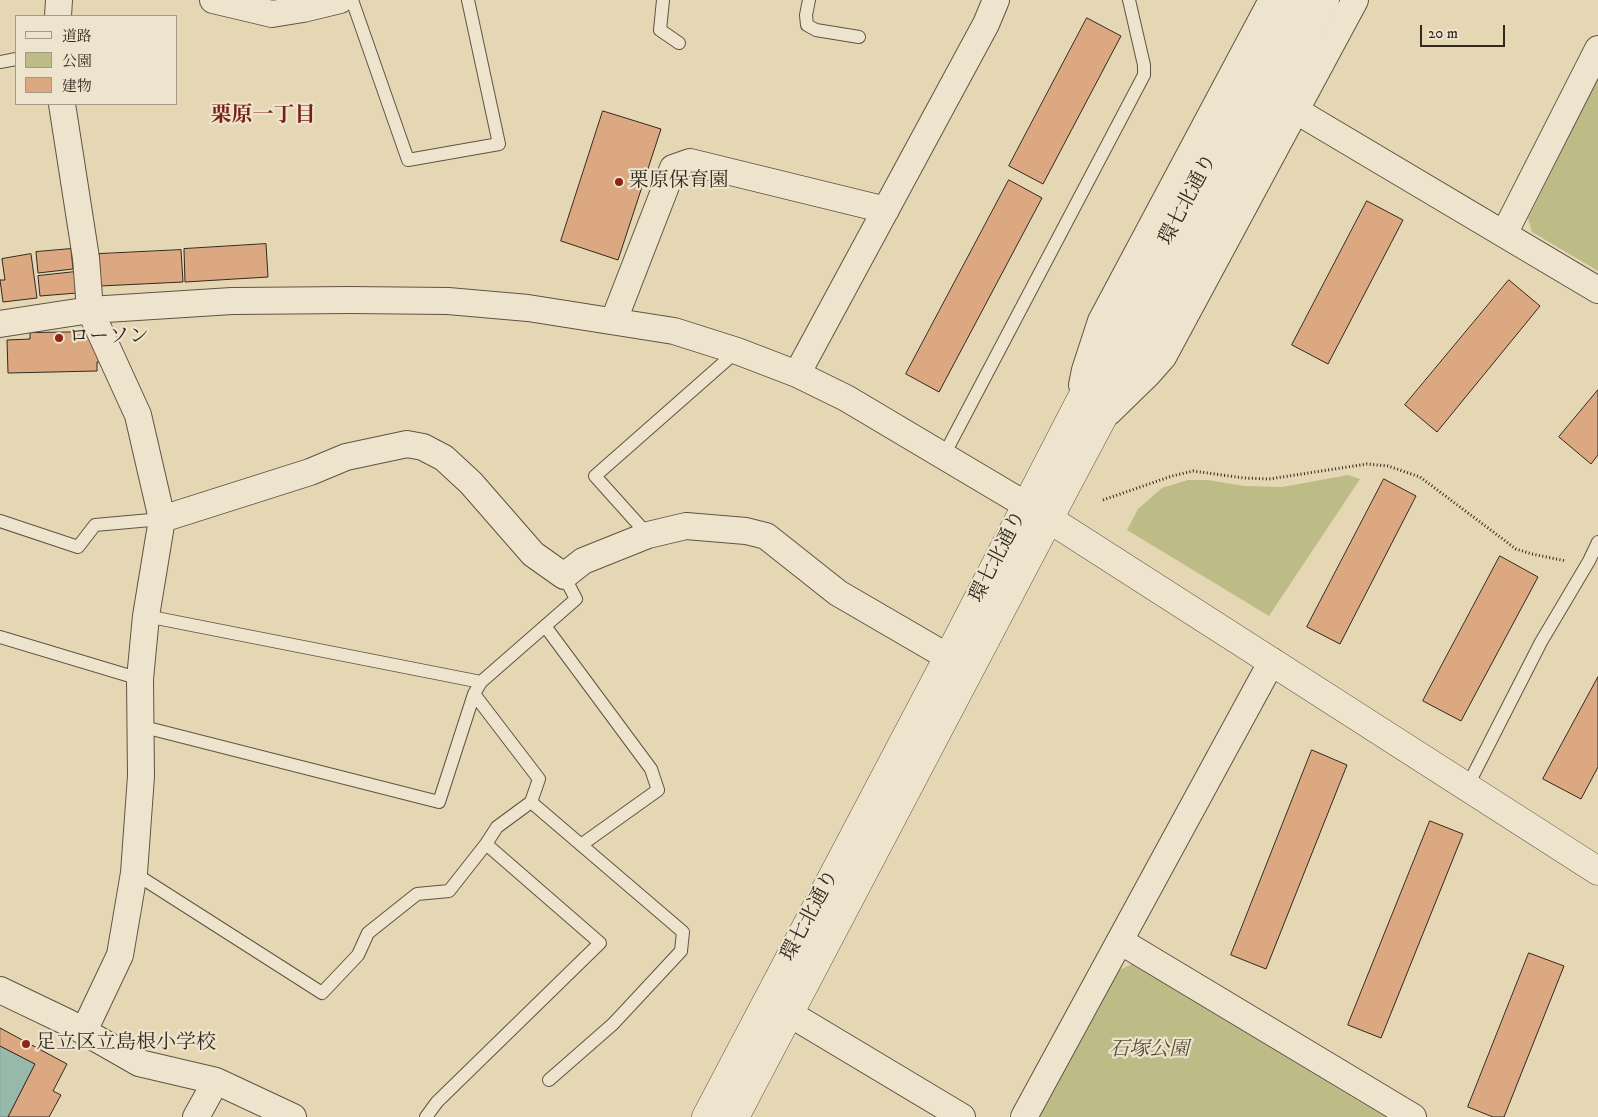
<!DOCTYPE html>
<meta charset="utf-8">
<style>
body{margin:0}
#map{position:relative;width:1598px;height:1117px;overflow:hidden;background:#e5d6b4;font-family:"IM FELL DW Pica","Noto Serif JP",serif}
canvas{display:block}
.legend{position:absolute;left:15px;top:15px;width:162px;height:90px;box-sizing:border-box;background:#eee4ce;border:1px solid #a39988;margin:0;padding:6px 9px;list-style:none;font-size:15px;color:#32291e}
.legend li{display:flex;align-items:center;gap:10px;height:25px}
.legend b{width:25px;border:1px solid #a39988}
.scale{position:absolute;left:1420px;top:25px;width:85px;height:22px;box-sizing:border-box;border:2px solid #32291e;border-top:0;padding-left:6px;font-size:15px;line-height:18px;white-space:nowrap;color:#32291e;-webkit-text-stroke:4px #eee4ce;paint-order:stroke}
</style>
<div id="map">
<canvas width="1598" height="1117"></canvas>
<ul class="legend">
<li><b style="height:6px;background:#eee4ce"></b>道路</li>
<li><b style="height:14px;background:#bdbc87"></b>公園</li>
<li><b style="height:14px;background:#dca882"></b>建物</li>
</ul>
<div class="scale">20 m</div>
</div>
<script>
const c = document.querySelector('canvas').getContext('2d');
c.lineJoin = 'round';
function fill(path, color) {
  c.fillStyle = color;
  c.fill(path, 'evenodd');
}
function trace(path, color, width, dash) {
  c.strokeStyle = color;
  c.lineWidth = width;
  c.lineCap = dash ? 'butt' : 'round';
  c.setLineDash(dash || []);
  c.stroke(path);
}
function drawText(font, color, halo, rows, align = 'center') {
  c.font = font + ' "IM FELL DW Pica","Noto Serif JP",serif';
  c.lineWidth = 4.5;
  c.setLineDash([]);
  c.textBaseline = 'middle';
  c.strokeStyle = halo;
  c.fillStyle = color;
  for (const [text, x, y, turn = 0] of rows) {
    c.save();
    c.translate(x, y);
    c.rotate((+turn || 0) * Math.PI / 180);
    c.textAlign = isNaN(turn) ? turn : align;
    if (halo) c.strokeText(text, 0, 0);
    c.fillText(text, 0, 0);
    c.restore();
  }
}
const green = new Path2D(`
 M1598,79V271L1532,232L1528,218Z
 M1348,475L1360,479L1269,616L1127,530L1138,509L1162,488L1188,480H1208L1244,486L1282,487Z
 M1132,964L1385,1117H1039L1119,970Z`);
const water = new Path2D(`
 M0,1046L35,1064L8,1117H0Z`);
const building = new Path2D(`
 M1087,18L1121,36L1043,184L1009,166Z
 M603,111L661,129L618,260L561,241Z
 M1009,180L1042,198L939,392L906,374Z
 M1367,201L1403,220L1328,364L1292,345Z
 M266,244L268,277L185,282L184,249Z
 M71,249L73,269L38,273L36,252Z
 M181,250L183,282L100,286L99,254Z
 M31,254L37,298L3,302L0,280H5L2,259Z
 M75,272L77,293L40,296L38,276Z
 M1509,280L1540,306L1437,432L1405,405Z
 M90,332L105,362H97V371L8,373L7,340L30,339V333Z
 M1598,390V455L1591,464L1559,437Z
 M1384,479L1416,496L1340,644L1307,627Z
 M1500,556L1538,577L1461,721L1423,701Z
 M1598,677V767L1581,799L1543,779Z
 M1312,750L1347,765L1266,969L1231,955Z
 M1430,821L1463,834L1381,1038L1348,1025Z
 M1529,953L1564,966L1504,1117H1493L1468,1107Z
 M0,1028L67,1064L53,1091L61,1095L49,1117H8L35,1064L0,1046Z`);
const path = new Path2D(`
 M1103,500L1172,476L1193,471L1244,478L1269,479L1367,464L1388,466L1420,477L1516,549L1532,554L1566,561`);
const service = new Path2D(`
 M352,0L408,160L499,144L468,0
 M663,0L660,30L679,43
 M809,0L806,15L807,25L816,30L859,37
 M0,62L16,59
 M944,455L1144,75V65L1129,0
 M0,521L78,547L95,525L162,519
 M648,535L595,476L737,351
 M146,616L481,682
 M545,626L651,769L658,790L581,845
 M0,637L140,679
 M140,726L439,802L474,694L481,682L576,599L564,576
 M1467,787L1541,642L1589,561L1598,542
 M531,802L683,932L681,951L613,1024L549,1080
 M134,873L322,993L358,955L368,933L417,894L449,891L486,844L497,827L531,802L539,779L474,694
 M426,1117L437,1102L600,943L486,844`);
const minor = new Path2D(`
 M213,0L272,14L303,9L340,0
 M58,16L59,0
 M62,104L86,258L90,310L138,415L162,519L146,616L140,679L141,776L134,873L120,955L84,1031
 M1295,110L1598,290
 M1504,234L1598,49
 M614,320L673,168L690,162L886,210
 M0,324L90,310L232,301L350,300L448,301L528,308L674,331L737,351L797,374L846,398L1026,505
 M797,374L986,24L996,0
 M1082,385L1085,370L1101,321L1272,0
 M1109,412L1148,374L1163,357L1355,0
 M162,519L310,472L346,457L407,444L423,447L444,458L471,483L533,554L564,576L583,561L648,535L686,526L746,531L766,536L838,593L948,657
 M1120,941L1413,1117
 M0,990L69,1023L139,1063L216,1081L293,1117
 M770,1002L962,1117
 M196,1117L216,1081
 M1024,1117L1272,661`);
const tertiary = new Path2D(`
 M1035,510L1598,871
 M706,1117L948,657L1079,403L1297,0
 M735,1117L1069,481L1325,0`);
const markers = [
 [619,182,5,"#8f2418"],
 [59,338,5,"#8f2418"],
 [26,1044,5,"#8f2418"]
];
const poiNames = [
 ["栗原保育園",629,182],
 ["ローソン",69,338],
 ["足立区立島根小学校",36,1044]
];
const streetNames = [
 ["環七北通り",1189,200,-62],
 ["環七北通り",999,557,-63],
 ["環七北通り",811,916,-62]
];
const parkNames = [
 ["石塚公園",1149,1051]
];
const neighbourhoodNames = [
 ["栗原一丁目",263,117]
];
fill(green, '#bdbc87');
fill(water, '#96b9ac');
trace(water, '#6e7f73', 1);
fill(building, '#dca882');
trace(building, '#32291e', 1);
trace(service, '#5f5444', 14);
trace(minor, '#5f5444', 28);
trace(tertiary, '#5f5444', 29);
trace(path, '#32291e', 3, [1, 2.5]);
trace(service, '#eee4ce', 12);
trace(minor, '#eee4ce', 26);
trace(tertiary, '#eee4ce', 28);
for (const [x, y, r, color] of markers) {
  const dot = new Path2D();
  dot.arc(x, y, r, 0, 2 * Math.PI);
  c.fillStyle = color;
  c.fill(dot);
  trace(dot, '#eee4ce', 2);
}
drawText('20px', '#32291e', '#eee4ce', poiNames, 'left');
drawText('20px', '#32291e', '#eee4ce', streetNames);
drawText('italic 20px', '#554e38', '#eee4ce', parkNames);
drawText('bold 21px', '#7a1f14', '#eee4ce', neighbourhoodNames);
</script>
